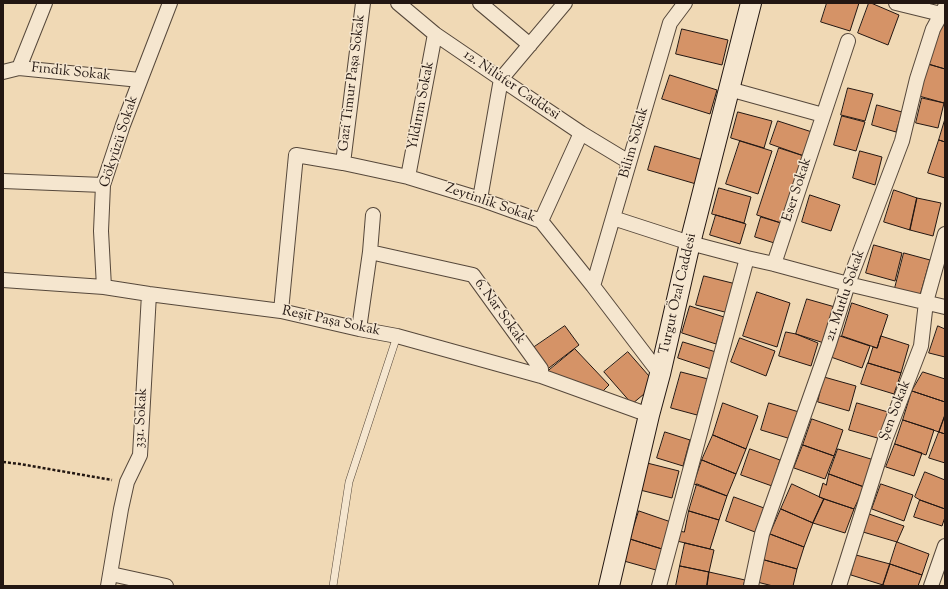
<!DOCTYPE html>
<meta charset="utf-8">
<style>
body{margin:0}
#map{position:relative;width:948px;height:589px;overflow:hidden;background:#f0d9b5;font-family:"Sorts Mill Goudy",serif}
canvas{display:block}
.frame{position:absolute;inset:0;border:4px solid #231712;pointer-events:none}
</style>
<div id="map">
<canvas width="948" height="589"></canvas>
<div class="frame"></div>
</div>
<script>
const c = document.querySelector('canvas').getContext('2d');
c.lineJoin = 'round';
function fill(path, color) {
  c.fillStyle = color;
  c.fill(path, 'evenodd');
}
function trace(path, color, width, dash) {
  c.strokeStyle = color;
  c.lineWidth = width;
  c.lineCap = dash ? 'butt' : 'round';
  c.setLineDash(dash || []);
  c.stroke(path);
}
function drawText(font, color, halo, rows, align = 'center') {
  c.font = font + ' "Sorts Mill Goudy",serif';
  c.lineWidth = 3;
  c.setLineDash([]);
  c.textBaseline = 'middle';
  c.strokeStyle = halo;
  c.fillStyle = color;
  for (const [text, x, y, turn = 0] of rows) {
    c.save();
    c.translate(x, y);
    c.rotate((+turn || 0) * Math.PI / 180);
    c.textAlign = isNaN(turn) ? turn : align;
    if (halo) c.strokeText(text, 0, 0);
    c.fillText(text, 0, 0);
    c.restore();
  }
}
const building = new Path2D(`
 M827,3H859L850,31L821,22Z
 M869,3H871L899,15L888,45L858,33Z
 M939,23L945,24V69L928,64Z
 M682,29L728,40L722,65L676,54Z
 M928,64L945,69V98L944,103L919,96Z
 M670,75L717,90L710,114L662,99Z
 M848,88L873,94L865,121L841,115Z
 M922,98L944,103L938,128L916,123Z
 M877,105L902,112L896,132L872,125Z
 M738,112L772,121L764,148L731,138Z
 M842,116L865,122L856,151L834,145Z
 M945,119V142L939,140Z
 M778,121L812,132L804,156L770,144Z
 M939,140L945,142V178L928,173Z
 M740,141L772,151L758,194L726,184Z
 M655,146L710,162L703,186L648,170Z
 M779,148L804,156L787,225L757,215Z
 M860,151L882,157L875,185L853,178Z
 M719,188L751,197L744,223L712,214Z
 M894,190L917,198L910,230L884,222Z
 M810,195L840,205L831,231L802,222Z
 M917,198L941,203L933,236L910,230Z
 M716,215L746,224L740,244L710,235Z
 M761,217L791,226L784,246L755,237Z
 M874,245L902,253L895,281L866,273Z
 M904,253L930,260L919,299L894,292Z
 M704,276L736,284L729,313L696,305Z
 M757,292L790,303L777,347L743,336Z
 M807,299L835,307L824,343L796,334Z
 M852,303L888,315L877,348L842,336Z
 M690,306L724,317L716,344L682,333Z
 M565,326L579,345L545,371L530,350Z
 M938,326L945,329V357L929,353Z
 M786,332L796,334L818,343L811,366L779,356Z
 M837,335L870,346L862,368L828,356Z
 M881,336L909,345L901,373L868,363L873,347L877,348Z
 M740,338L775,351L766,376L731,362Z
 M683,342L716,352L711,369L678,358Z
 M575,349L609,385L599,395L547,372Z
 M628,352L656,384L632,404L604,372Z
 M868,363L901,373L894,394L861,384Z
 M681,372L708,379L697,415L671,408Z
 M923,372L945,379V402L912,391Z
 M824,377L856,386L849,411L818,402Z
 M912,391L945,402V415L939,432L903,420Z
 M723,403L758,416L746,449L713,435Z
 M769,403L799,412L791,439L761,430Z
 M857,403L888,412L881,439L849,430Z
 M945,415V434L939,432Z
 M812,419L843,430L834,456L803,445Z
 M903,420L934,430L926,455L895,444Z
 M665,432L690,440L683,466L657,458Z
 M939,432L945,434V463L929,458Z
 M713,435L746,449L736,474L702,460Z
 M895,444L922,453L914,476L886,467Z
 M803,445L834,456L825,479L794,468Z
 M750,449L780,460L772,486L741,475Z
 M838,449L874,460L864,487L829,474Z
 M702,460L736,474L727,496L694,484Z
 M647,463L679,471L672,498L640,490Z
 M925,472L945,480V509L920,500L915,497Z
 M829,474L864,487L854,509L819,497L823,483L826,485Z
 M697,484L727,496L719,520L689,511Z
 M792,484L824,499L813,523L781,509Z
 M881,484L913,495L904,521L872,509Z
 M734,497L764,508L755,532L726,521Z
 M824,499L854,509L845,533L813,523Z
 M920,500L945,509V517L942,526L914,517Z
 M781,509L813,523L804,547L770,534Z
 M639,511L671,522L662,549L630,539Z
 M689,511L719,520L710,549L677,541L679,531L684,532Z
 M869,514L904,526L897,542L863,532Z
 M770,534L804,547L797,569L761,559Z
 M630,539L662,549L656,570L624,561Z
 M897,542L929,554L922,575L890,564Z
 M685,543L714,550L709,572L680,566Z
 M856,555L890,564L883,585L851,575Z
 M761,559L797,569L793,586H773L757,582Z
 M890,564L922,575L918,586H887L883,585Z
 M680,566L709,572L707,586H676Z
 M709,572L745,580L743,586H707Z`);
const path = new Path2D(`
 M3,462L20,464L112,480`);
const lane = new Path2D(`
 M333,586L349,482L397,336`);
const street = new Path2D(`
 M398,3L435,34L501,79L581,133L629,162
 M480,3L530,45
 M896,3L945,15
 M19,68L45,3
 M3,72L19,68L140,80
 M729,89L823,115
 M343,163L363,3
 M408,177L435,34
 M3,181L103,185
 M480,199L501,79L565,3
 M613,218L690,243L747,258L774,264L848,284L945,307
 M541,221L581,133
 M370,252L473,275L541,369V376
 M774,264L848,41
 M3,280L104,287L149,294L281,311L359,329L397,336L541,376L649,415
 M593,286L670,23L685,3
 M104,287L101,231L103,185L123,125L170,3
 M281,311L296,155L343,163L408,177L480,199L541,221L593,286L660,374
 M359,329L370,252L373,215
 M111,574L166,586
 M108,586L121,509L127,482L140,455L149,294
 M659,586L747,258
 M751,586L762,534L829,344L848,284L902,141L917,79L933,29L945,7
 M839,586L885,440L921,346L926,302L945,234
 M931,586L945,546`);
const secondary = new Path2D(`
 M609,586L649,415L660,374L690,243L751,3`);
const streetNames = [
 ["Fındık Sokak",71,73,6],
 ["Gazi Timur Paşa Sokak",353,83,-83],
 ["12. Nilüfer Caddesi",511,86,34],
 ["Yıldırım Sokak",422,106,-79],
 ["Gökyüzü Sokak",120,142,-72],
 ["Bilim Sokak",635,143,-74],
 ["Eser Sokak",798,190,-72],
 ["Zeytinlik Sokak",490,204,19],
 ["Turgut Özal Caddesi",679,294,-77],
 ["21. Mutlu Sokak",846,296,-71],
 ["6. Nar Sokak",499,312,54],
 ["Reşit Paşa Sokak",331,322,12],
 ["Şen Sokak",896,411,-69],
 ["331. Sokak",142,418,-87]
];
fill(building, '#d59367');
trace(building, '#231712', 1);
trace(lane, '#56483b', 8);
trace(street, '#56483b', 16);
trace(secondary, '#231712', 22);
trace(path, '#231712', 2.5, [3, 2]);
trace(lane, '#f5e6cf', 7);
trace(street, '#f5e6cf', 14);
trace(secondary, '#f5e6cf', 20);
drawText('14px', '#231712', '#f5e6cf', streetNames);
</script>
